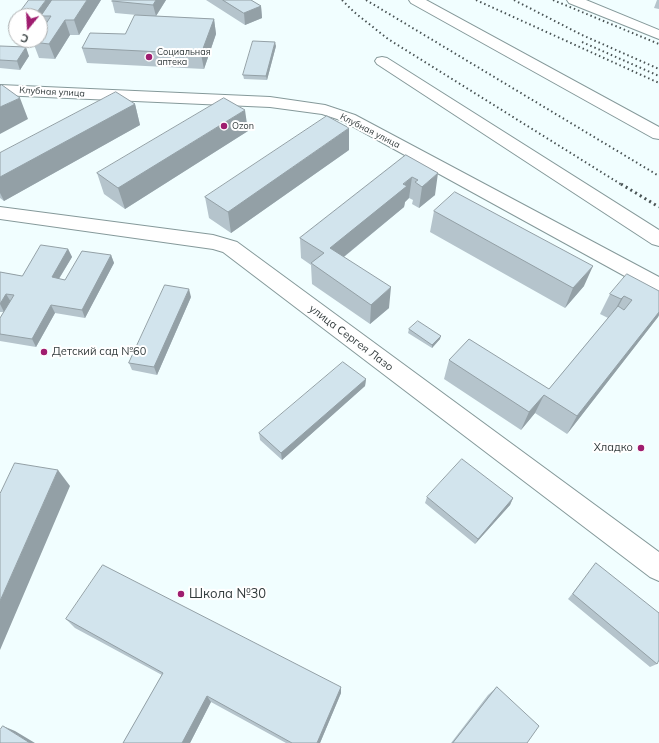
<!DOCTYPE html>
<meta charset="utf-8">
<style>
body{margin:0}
#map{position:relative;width:659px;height:743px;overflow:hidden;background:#f1feff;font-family:Mulish,sans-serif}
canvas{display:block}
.north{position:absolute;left:8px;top:8px;width:40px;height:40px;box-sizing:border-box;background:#fff;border:1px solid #adb0b1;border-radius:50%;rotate:198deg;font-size:11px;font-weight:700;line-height:16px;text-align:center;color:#313a3b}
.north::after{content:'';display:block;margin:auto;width:14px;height:18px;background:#9f1d6f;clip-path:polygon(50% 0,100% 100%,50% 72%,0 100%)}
</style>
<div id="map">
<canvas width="659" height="743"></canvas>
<div class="north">С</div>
</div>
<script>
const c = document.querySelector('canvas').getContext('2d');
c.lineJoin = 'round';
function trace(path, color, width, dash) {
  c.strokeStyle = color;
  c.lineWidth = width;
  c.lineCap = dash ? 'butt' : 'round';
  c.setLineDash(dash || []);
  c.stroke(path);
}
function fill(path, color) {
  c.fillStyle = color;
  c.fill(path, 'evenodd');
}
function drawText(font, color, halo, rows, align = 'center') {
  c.font = font + ' Mulish,sans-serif';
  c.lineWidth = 4;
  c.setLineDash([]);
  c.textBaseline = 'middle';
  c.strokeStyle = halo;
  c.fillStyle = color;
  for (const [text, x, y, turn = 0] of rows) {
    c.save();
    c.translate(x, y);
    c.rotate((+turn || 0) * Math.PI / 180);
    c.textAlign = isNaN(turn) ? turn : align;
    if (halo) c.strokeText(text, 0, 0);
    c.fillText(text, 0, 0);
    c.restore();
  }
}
const minor = new Path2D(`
 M409,0H426L659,127V139L653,138L411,3Z
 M567,0H586L659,30V39L569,3Z
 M382,57L387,58L659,230V246L652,244L377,64L375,61L377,58Z
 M0,85L270,97L325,105L355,115L659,277V293L652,291L343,121L322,114L270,107L0,95Z
 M0,207L213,235L237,242L659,552V581L650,577L223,252L213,249L0,219Z`);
const railFar1 = new Path2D(`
 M342,0L354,12L388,39L622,185
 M366,0L659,176
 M476,0L659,83
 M514,0L582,35L659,69
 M553,0L659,44
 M582,42L659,76`);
const rail = new Path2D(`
 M621,184L659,207`);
const wall = new Path2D(`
 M101,0L79,35H70L55,59L39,58L33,42L45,26L43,21L40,25V16Z
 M166,0L156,16L214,19L216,34L204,69L87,63L82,48L125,34L148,16L115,13L112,1Z
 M206,0H251L261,6L262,18L245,25Z
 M657,0H659V9L654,8Z
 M16,17V38H14L9,26Z
 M0,46L29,56L20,70L0,68Z
 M276,46L267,80L244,79L243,75Z
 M135,104L140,125L4,201L0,198V153Z
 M248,131L125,209L104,194L97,173Z
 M349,150L231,233L209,218L205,197Z
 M406,155L435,195L419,208L412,204L413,200L409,198L405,202L404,207L344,257L389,308L370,324L312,284L311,265L301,258L300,238Z
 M434,211L584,286L565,308L430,232Z
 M68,249L72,257L59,279L65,280L111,255L114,263L85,318L55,313L36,347L0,341V318L4,312H0V272L22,276Z
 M659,291V315L658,317L567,434L535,413L521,430L444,379L449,360L549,389L608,318L600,314L610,294Z
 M191,297L157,375L132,370L129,363Z
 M409,329L440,339L432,348L408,333Z
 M366,379L365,386L282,460L260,440L259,433Z
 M427,497L513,498L510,505L475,544L425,503Z
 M596,563L657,664L650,667L568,599L592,569Z
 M66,619L341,687V693L320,743H286L211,702L190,743H123L162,675L75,628Z
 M497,687L527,743H451L488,695Z`);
const shadedWall = new Path2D(`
 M46,0H58L41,16L43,21L40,25V16H34Z
 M87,0H101L79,35L74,20Z
 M156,0H166L156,16L153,5Z
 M261,6L262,18L245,25L244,13Z
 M214,19L216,34L204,69L201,54Z
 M65,20L70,35L55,59L49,44Z
 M275,42L276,46L267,80L266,76Z
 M26,47L29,56L20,70L17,61Z
 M20,98L28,119L0,134V107Z
 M135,104L140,125L4,201L0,193V177Z
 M245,110L248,131L125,209L118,188Z
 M349,128V150L231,233L228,212Z
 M438,173L435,195L419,208L422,187Z
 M412,177L409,198L405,202L404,207L330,268V248Z
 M68,249L72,257L55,285L52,277Z
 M111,255L114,263L85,318L82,310Z
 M593,266L584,286L565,308L573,288Z
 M391,287L389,308L370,324L371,305Z
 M189,289L191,297L157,375L154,367Z
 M6,294L11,302L4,312L0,304Z
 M624,296L613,316L610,319L621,299Z
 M51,305L55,313L36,347L32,339Z
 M659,312V315L658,317L567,434L577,416Z
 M441,336L440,339L432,348V345Z
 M366,379L365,386L282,460L281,453Z
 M544,395L535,413L521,430L529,412Z
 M58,470L70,486L0,650V601Z
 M513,498L510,505L475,544L478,539Z
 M341,687V693L320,743H317Z
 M207,696L211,702L190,743H182Z
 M3,726L15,731L35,743H30Z`);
const building = new Path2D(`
 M29,0H46L34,16H17Z
 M52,0H87L74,20H65L49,44L33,42L35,40H40V33L51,16H41Z
 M113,0H156L153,5L112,1Z
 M223,0H251L261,6L244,13Z
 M135,15L214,19L201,54L82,48L90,33L125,34Z
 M16,17V27L9,26Z
 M253,41L275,42L266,76L243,75Z
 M0,46L26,47L17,61L0,60Z
 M2,85L20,98L0,107V86Z
 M116,92L135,104L0,177V153Z
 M224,98L245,110L118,188L97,173Z
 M327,116L349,128L228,212L205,197Z
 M406,155L438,173L422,187L415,182L418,180L412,177L403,184L407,186L330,248L391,287L371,305L311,263L324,253L300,238Z
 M455,192L593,266L573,288L434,211Z
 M41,245L68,249L52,277L65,280L82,251L111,255L82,310L51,305L32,339L0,334V318L14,295L6,294L0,304V272L22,276Z
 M627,274L659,291V312L577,416L544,395L529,412L449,360L469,339L549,389L618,306L624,310L632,300L624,296L621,299L610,294Z
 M165,285L189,289L154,367L129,363Z
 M418,321L441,336L432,345L409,329Z
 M343,362L366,379L281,453L259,433Z
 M462,459L513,498L478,539L427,497Z
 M15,463L58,470L0,601V494Z
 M596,563L659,613V660L657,664L573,594Z
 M103,565L341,687L317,743H292L207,696L182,743H123L163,673L66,619Z
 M497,687L539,726L527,743H453Z
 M3,726L30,743H0V730Z`);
const markers = [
 [149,57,4,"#9f1d6f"],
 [224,126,4,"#9f1d6f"],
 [44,352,4,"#9f1d6f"],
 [641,448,4,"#9f1d6f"],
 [181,594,4,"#9f1d6f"]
];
const farPoinames = [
 ["Социальная",157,52],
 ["аптека",157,62],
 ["Ozon",232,126]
];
const farStreetnames = [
 ["Клубная улица",52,92,3],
 ["Клубная улица",370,131,27]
];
const streetNames = [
 ["улица Сергея Лазо",351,338,37]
];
const poiNames = [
 ["Детский сад №60",52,352],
 ["Хладко",633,448,"right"]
];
const nearPoinames = [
 ["Школа №30",189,594]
];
trace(minor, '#85999a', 2);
fill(minor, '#fff');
trace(railFar1, '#495354', 2, [1.5, 3]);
trace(rail, '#495354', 3, [2, 3.5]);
fill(wall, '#b5c4cc');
fill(shadedWall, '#93a0a6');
fill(building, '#d2e4ed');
trace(building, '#93a0a6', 1);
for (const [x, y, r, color] of markers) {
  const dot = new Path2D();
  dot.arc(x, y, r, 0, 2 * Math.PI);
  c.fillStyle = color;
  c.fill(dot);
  trace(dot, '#fff', 1.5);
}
drawText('9px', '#313a3b', '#fff', farPoinames, 'left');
drawText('9px', '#313a3b', '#fff', farStreetnames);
drawText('11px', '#313a3b', '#fff', streetNames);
drawText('11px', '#313a3b', '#fff', poiNames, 'left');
drawText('13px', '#313a3b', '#fff', nearPoinames, 'left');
</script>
